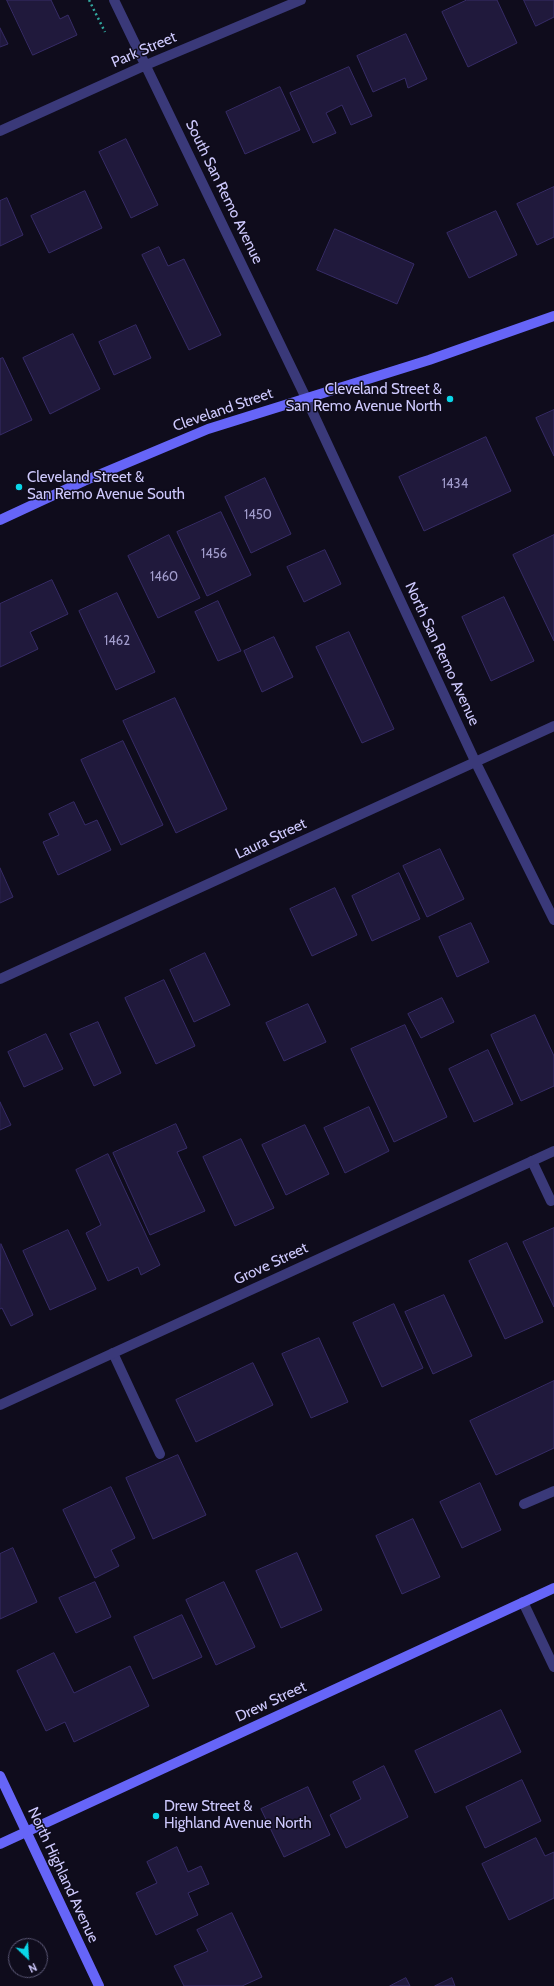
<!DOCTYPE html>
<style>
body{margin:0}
#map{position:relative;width:554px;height:1986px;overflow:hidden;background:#0f0c1c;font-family:Cabin,sans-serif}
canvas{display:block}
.north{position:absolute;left:8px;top:1938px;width:40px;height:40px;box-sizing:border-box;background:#0f0c1c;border:1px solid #5b5876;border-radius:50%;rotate:155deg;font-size:11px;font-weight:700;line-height:16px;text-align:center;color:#cec9fd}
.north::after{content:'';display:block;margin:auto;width:14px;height:18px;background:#0ad6e8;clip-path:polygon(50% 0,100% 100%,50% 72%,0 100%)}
</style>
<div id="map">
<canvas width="554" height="1986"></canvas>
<div class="north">N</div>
</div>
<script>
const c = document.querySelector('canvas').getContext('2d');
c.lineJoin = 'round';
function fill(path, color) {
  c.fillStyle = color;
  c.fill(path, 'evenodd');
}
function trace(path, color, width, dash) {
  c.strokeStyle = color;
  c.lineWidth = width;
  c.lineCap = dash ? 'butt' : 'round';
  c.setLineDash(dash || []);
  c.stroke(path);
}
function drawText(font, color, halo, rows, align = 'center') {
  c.font = font + ' Cabin,sans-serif';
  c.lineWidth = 3;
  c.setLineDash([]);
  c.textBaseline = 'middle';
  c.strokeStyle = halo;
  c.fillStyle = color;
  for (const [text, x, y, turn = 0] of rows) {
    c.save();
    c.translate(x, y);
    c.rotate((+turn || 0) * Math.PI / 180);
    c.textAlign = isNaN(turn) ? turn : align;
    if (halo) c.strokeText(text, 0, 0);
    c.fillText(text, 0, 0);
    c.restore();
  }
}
const building = new Path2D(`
 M7,0H51L60,19L68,15L77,35L33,55Z
 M467,0H497L517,43L468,67L442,12Z
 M524,0H554V17L536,26Z
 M0,28L8,44L0,47Z
 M406,34L427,79L408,88L405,78L373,92L357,56Z
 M349,67L372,116L351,125L342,105L326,113L336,133L313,143L290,93Z
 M280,87L300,130L245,154L226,112Z
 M126,139L158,205L131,218L99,152Z
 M554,187V237L537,245L517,204Z
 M85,191L102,228L49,253L31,216Z
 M7,198L23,235L0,246V201Z
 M496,211L517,255L469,278L447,233Z
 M335,229L414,264L397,304L317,270Z
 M159,247L168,266L184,259L221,335L189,350L142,255Z
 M136,325L151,358L114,375L99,342Z
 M73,334L100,389L50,414L23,358Z
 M3,358L32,420L0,435V359Z
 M554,410V456L536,418Z
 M486,437L511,491L424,531L399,477Z
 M265,478L291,534L251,553L225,497Z
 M221,512L251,575L207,596L177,532Z
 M169,535L200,598L158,618L128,556Z
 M554,535V641L513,555Z
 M325,550L341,584L304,602L287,567Z
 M52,580L68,614L30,632L38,649L0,667V604Z
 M117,593L155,672L116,690L79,611Z
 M504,597L534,661L491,681L462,617Z
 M218,601L241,651L218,661L195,612Z
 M349,632L394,729L362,743L316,647Z
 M274,637L293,677L262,692L244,651Z
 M175,698L227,809L176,833L123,721Z
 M123,741L163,825L121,845L81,760Z
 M74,802L85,825L97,820L111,850L58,875L43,842L59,835L49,814Z
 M440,849L464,899L427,917L403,866Z
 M0,868L13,897L0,903Z
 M399,873L420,919L372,941L352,896Z
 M335,888L357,935L312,956L290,909Z
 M471,923L489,962L457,977L439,937Z
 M205,953L230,1005L194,1022L170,970Z
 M164,980L195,1046L156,1064L125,998Z
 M442,998L454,1022L421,1038L408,1014Z
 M308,1004L326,1042L284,1061L266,1023Z
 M535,1015L554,1056V1086L521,1101L491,1035Z
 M98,1022L121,1073L94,1086L70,1034Z
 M405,1025L447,1117L394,1142L351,1049Z
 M46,1034L63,1069L24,1087L8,1052Z
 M488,1050L513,1104L474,1122L449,1069Z
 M0,1102L11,1125L0,1130Z
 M369,1107L389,1151L345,1173L324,1128Z
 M176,1124L187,1148L177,1152L205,1211L150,1235L113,1153Z
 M305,1125L329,1174L286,1195L262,1145Z
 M241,1139L274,1208L235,1226L203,1157Z
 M108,1154L160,1265L141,1275L138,1267L108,1281L86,1233L101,1225L76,1170Z
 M554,1228V1307L523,1242Z
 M68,1230L96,1289L50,1310L23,1251Z
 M507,1243L543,1322L505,1339L469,1261Z
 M1,1244L33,1315L11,1326L2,1308L0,1309Z
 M444,1295L472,1356L433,1374L405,1312Z
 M394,1304L423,1368L382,1387L353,1323Z
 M319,1338L348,1402L311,1418L282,1354Z
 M253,1363L273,1405L196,1442L176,1400Z
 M554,1381V1448L496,1475L470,1421Z
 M178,1455L206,1515L153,1539L126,1478Z
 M480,1483L501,1530L462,1548L440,1502Z
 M111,1487L135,1538L111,1550L119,1566L95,1578L63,1510Z
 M413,1519L440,1577L402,1594L376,1536Z
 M13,1548L37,1602L0,1619V1554Z
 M297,1553L322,1610L281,1628L256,1571Z
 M95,1582L111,1617L76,1633L59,1598Z
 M224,1582L255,1647L216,1665L186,1600Z
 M182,1615L202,1657L153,1679L134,1637Z
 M54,1653L74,1693L130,1666L149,1706L74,1742L65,1722L46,1731L17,1671Z
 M501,1710L521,1752L435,1793L415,1751Z
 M384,1766L408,1817L346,1848L330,1815L361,1799L353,1782Z
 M522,1780L541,1821L485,1848L466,1807Z
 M308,1787L330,1835L284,1857L261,1809Z
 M536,1838L545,1856L554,1852V1898L509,1920L482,1864Z
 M177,1847L188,1872L201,1866L209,1884L188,1893L198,1915L156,1935L136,1893L157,1883L147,1862Z
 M232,1913L262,1977L242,1986H184L174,1966L208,1951L197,1930Z
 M406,1978L410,1986H390Z
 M452,1978L455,1986H435Z`);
const path = new Path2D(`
 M89,0L105,32`);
const lane = new Path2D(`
 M532,1161L551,1201
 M113,1353L160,1454
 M524,1504L554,1491`);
const street = new Path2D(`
 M114,0L306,398L475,761L554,920
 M0,131L146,65L301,0
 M0,979L554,726
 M0,1405L554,1151
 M523,1602L554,1667`);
const secondary = new Path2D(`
 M0,520L84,481L208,429L429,360L554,316
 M0,1776L99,1986
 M0,1844L554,1588`);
const markers = [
 [450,399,4,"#0ad6e8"],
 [19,487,4,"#0ad6e8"],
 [156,1816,4,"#0ad6e8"]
];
const numberNames = [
 ["1434",455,484],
 ["1450",258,515],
 ["1456",214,554],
 ["1460",164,577],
 ["1462",117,641]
];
const streetNames = [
 ["Park Street",144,50,-23],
 ["South San Remo Avenue",224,192,64],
 ["Cleveland Street",223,410,-19],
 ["North San Remo Avenue",442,654,65],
 ["Laura Street",271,839,-25],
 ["Grove Street",271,1264,-25],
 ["Drew Street",271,1702,-25],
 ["North Highland Avenue",63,1875,65]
];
const poiNames = [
 ["Cleveland Street &",442,390,"right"],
 ["San Remo Avenue North",442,407,"right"],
 ["Cleveland Street &",27,478],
 ["San Remo Avenue South",27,495],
 ["Drew Street &",164,1807],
 ["Highland Avenue North",164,1824]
];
fill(building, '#20193c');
trace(building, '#372c67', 1);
trace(path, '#32a89f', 2.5, [2, 3]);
trace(lane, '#3a3979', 10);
trace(street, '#3a3979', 10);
trace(secondary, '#6665f8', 10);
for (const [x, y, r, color] of markers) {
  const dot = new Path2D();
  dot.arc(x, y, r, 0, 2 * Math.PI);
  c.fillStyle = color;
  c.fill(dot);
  trace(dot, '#0f0c1c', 1.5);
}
drawText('13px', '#a29dcd', null, numberNames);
drawText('15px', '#cec9fd', '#0f0c1c', streetNames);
drawText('15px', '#cec9fd', '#0f0c1c', poiNames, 'left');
</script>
